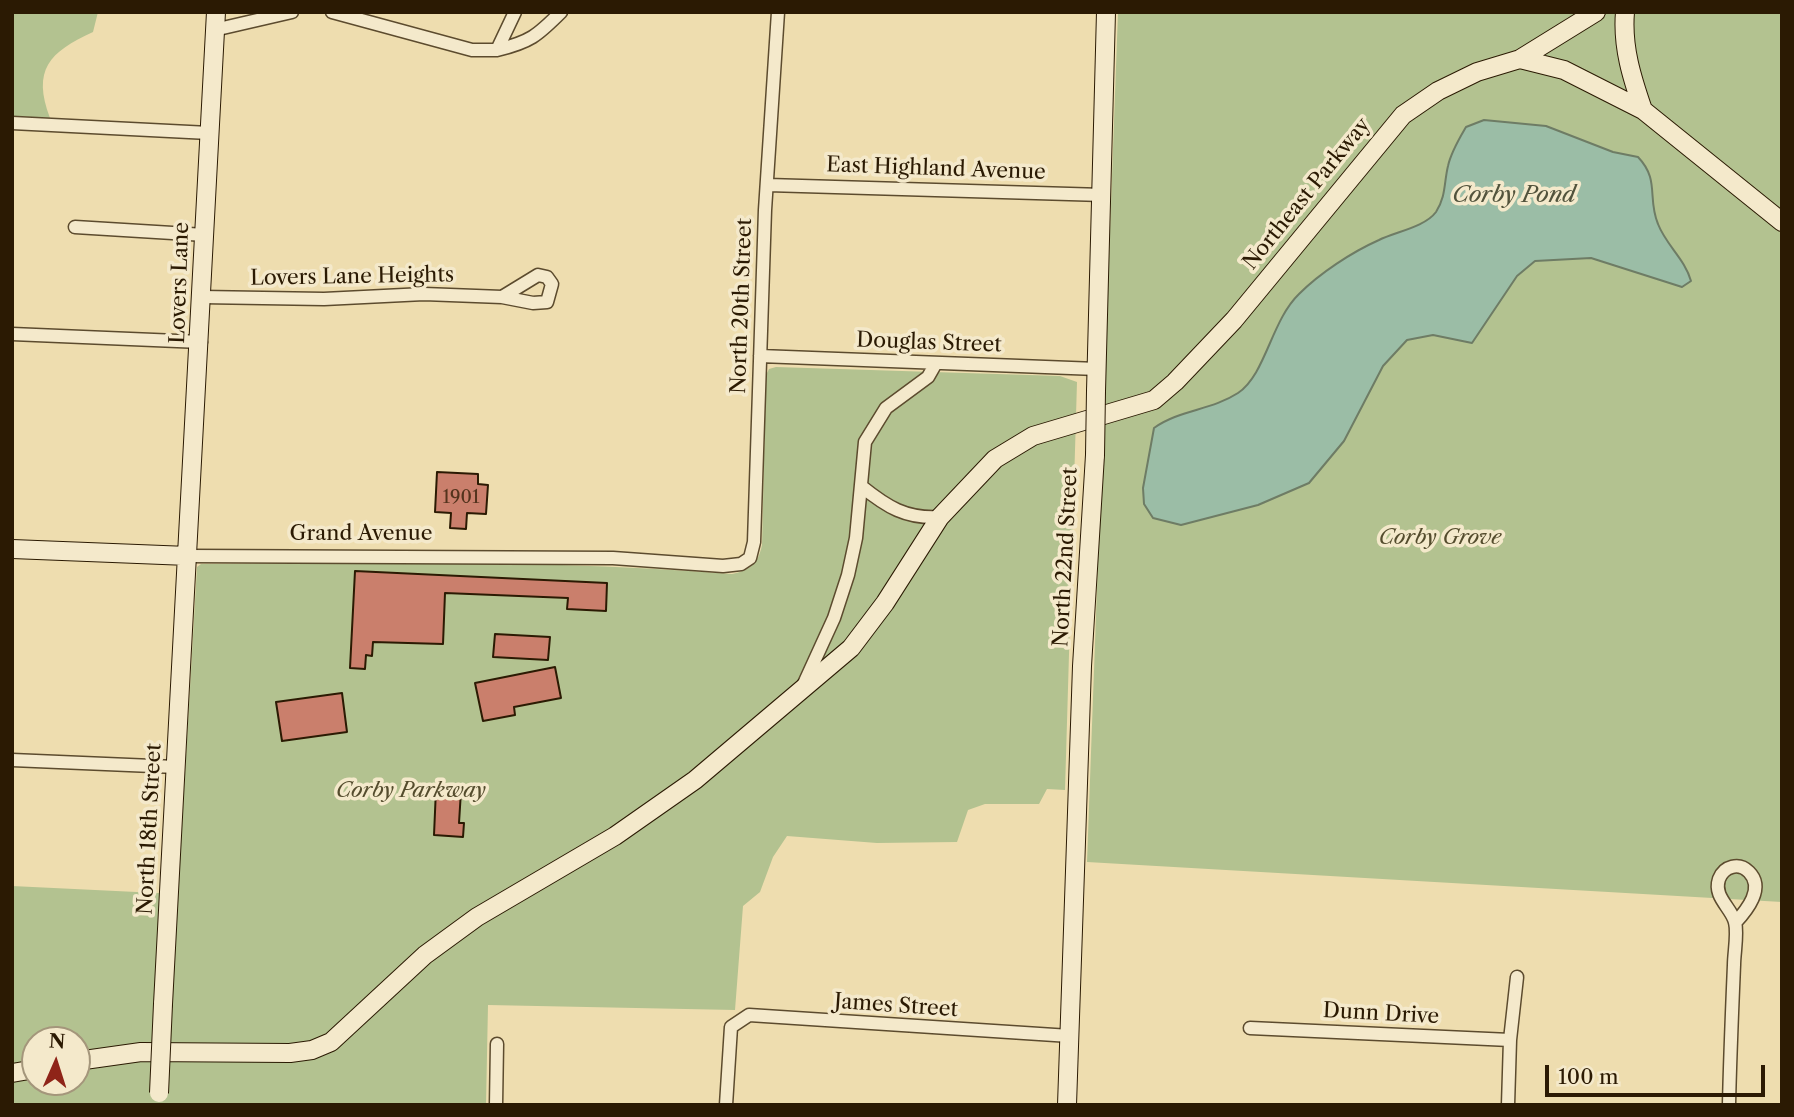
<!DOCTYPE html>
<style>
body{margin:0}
#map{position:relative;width:1794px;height:1117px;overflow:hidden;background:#eeddaf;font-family:"Libre Caslon Text",serif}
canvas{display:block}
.frame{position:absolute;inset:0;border:14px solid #2b1a03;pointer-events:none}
.north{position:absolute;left:21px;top:1026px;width:70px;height:70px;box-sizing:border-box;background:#f4e9cb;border:2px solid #a4967b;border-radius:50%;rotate:3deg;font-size:19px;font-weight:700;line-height:28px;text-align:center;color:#2b1a03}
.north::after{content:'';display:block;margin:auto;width:24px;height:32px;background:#8f2418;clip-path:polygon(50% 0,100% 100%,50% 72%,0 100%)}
.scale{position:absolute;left:1545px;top:1065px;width:220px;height:32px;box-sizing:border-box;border:4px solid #2b1a03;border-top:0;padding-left:9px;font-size:21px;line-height:24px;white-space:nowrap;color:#2b1a03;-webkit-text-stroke:5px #f4e9cb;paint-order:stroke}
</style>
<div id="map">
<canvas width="1794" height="1117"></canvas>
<div class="frame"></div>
<div class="north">N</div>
<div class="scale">100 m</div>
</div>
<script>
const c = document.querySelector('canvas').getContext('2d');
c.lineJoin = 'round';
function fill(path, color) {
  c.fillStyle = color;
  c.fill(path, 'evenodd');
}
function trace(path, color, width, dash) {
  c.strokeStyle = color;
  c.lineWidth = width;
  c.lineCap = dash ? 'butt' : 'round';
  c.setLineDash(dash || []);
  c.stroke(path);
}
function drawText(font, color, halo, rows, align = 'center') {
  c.font = font + ' "Libre Caslon Text",serif';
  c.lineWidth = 7;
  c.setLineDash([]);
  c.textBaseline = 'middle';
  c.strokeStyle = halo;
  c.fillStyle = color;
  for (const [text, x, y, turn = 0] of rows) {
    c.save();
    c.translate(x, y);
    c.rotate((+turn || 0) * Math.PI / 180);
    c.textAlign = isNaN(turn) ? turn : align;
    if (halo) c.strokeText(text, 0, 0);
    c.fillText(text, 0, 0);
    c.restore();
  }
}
const green = new Path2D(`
 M12,12H98L93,32C49,52 32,70 50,118L12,116Z
 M1118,12H1782V902L1087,862Z
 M776,367L1060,376L1077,382L1065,790L1047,789L1039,804H985L968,810L957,842L877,843L787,836L773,857L760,892L743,906L735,1010L488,1005L486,1105H12V886L178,894L197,567L201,564C378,563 556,560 732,574C750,570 758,564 762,545L766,375L769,369ZM35,1040H77V1082H35Z`);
const water = new Path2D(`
 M1484,120L1546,126L1613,152L1638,157C1660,180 1647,198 1658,224C1666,245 1685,259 1691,281L1682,287L1591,258L1535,261L1517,276L1472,343L1433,335L1407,340L1383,366L1344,441L1309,483L1258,505L1181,525L1153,518L1144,504L1143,488L1154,428C1179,410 1212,410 1238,393C1266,374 1271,321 1299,294C1320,273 1352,252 1379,240C1395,232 1425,227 1436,212C1446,197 1444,182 1448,166C1451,152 1459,139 1466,127Z`);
const building = new Path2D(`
 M437,472L478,474V484L488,485L486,514L467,513L466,529L450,528L451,513L435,512Z
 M355,571L607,583L606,611L567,609L568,598L445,593L443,644L373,642L372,656L366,655L365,669L350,668Z
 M495,634L550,637L548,660L493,657Z
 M555,667L561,698L514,707L515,715L483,721L475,683Z
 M342,693L347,732L282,741L276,702Z
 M436,789L461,791L459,823H464L463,837L434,835Z`);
const street = new Path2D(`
 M332,12L472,50H497
 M515,12L497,50C530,42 537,36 561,12
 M214,30L292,12
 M12,123L209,133
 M768,185L1103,195
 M75,227L205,235
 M538,275L547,277L552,284L547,302L533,303L502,297Z
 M202,297L324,299L424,294L502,297
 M12,334L201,342
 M760,356L1097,369
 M861,486C887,507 906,519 940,517
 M188,556L613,558L723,566L741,564L750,558L754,542L765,210L778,12
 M802,688L834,618L848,575L856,538L865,442L886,408L928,377L936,363
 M12,760L176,767
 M1250,1028L1510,1040
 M496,1105L497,1044
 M726,1105L731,1027L749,1015L1070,1036
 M1508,1105L1510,1040L1517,977
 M1729,1105C1730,1058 1732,1012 1734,965C1734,953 1738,934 1735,922C1731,907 1713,897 1719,879C1724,866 1739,862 1749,872C1765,888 1747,910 1735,923`);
const secondary = new Path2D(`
 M1625,12C1622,47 1632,78 1643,110
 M1520,59L1564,70L1643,110L1782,222
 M1096,391L1106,12
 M12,549L188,556
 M163,1004L216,12
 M77,1061L141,1052L290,1053L312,1050L331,1042L425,955L477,917L615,836L695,780L851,648L885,603L940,517L995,459L1033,436L1154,400L1175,382L1234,320L1403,115L1438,91L1477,72L1520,59L1596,12
 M12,1073L35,1069
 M1067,1105L1082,666L1095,455`);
const secondaryBridge = new Path2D(`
 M1095,455L1096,391
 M159,1093L163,1004`);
const numberNames = [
 ["1901",461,498]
];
const streetNames = [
 ["East Highland Avenue",936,169,2],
 ["Northeast Parkway",1307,194,-51],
 ["Lovers Lane Heights",352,277,-1],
 ["Lovers Lane",180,283,-88],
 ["North 20th Street",742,306,-88],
 ["Douglas Street",929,343,2],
 ["Grand Avenue",361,534],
 ["North 22nd Street",1066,557,-87],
 ["North 18th Street",150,829,-87],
 ["James Street",896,1006,4],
 ["Dunn Drive",1381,1014,3]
];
const parkNames = [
 ["Corby Grove",1440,538],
 ["Corby Parkway",411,791]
];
const waterNames = [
 ["Corby Pond",1514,195]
];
fill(green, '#b3c290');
fill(water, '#9bbda6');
trace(water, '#6e7c65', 2);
fill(building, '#ca7f6c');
trace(building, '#2b1a03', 2);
trace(street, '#5c4b2e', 15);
trace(secondary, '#2b1a03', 20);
trace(street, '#f4e9cb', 12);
trace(secondary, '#f4e9cb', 18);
trace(secondaryBridge, '#2b1a03', 20, []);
trace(secondaryBridge, '#f4e9cb', 18);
drawText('18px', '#53331d', null, numberNames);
drawText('21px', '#2b1a03', '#f4e9cb', streetNames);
drawText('italic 21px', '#544c2d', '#f4e9cb', parkNames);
drawText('italic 23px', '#52533c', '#f4e9cb', waterNames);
</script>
